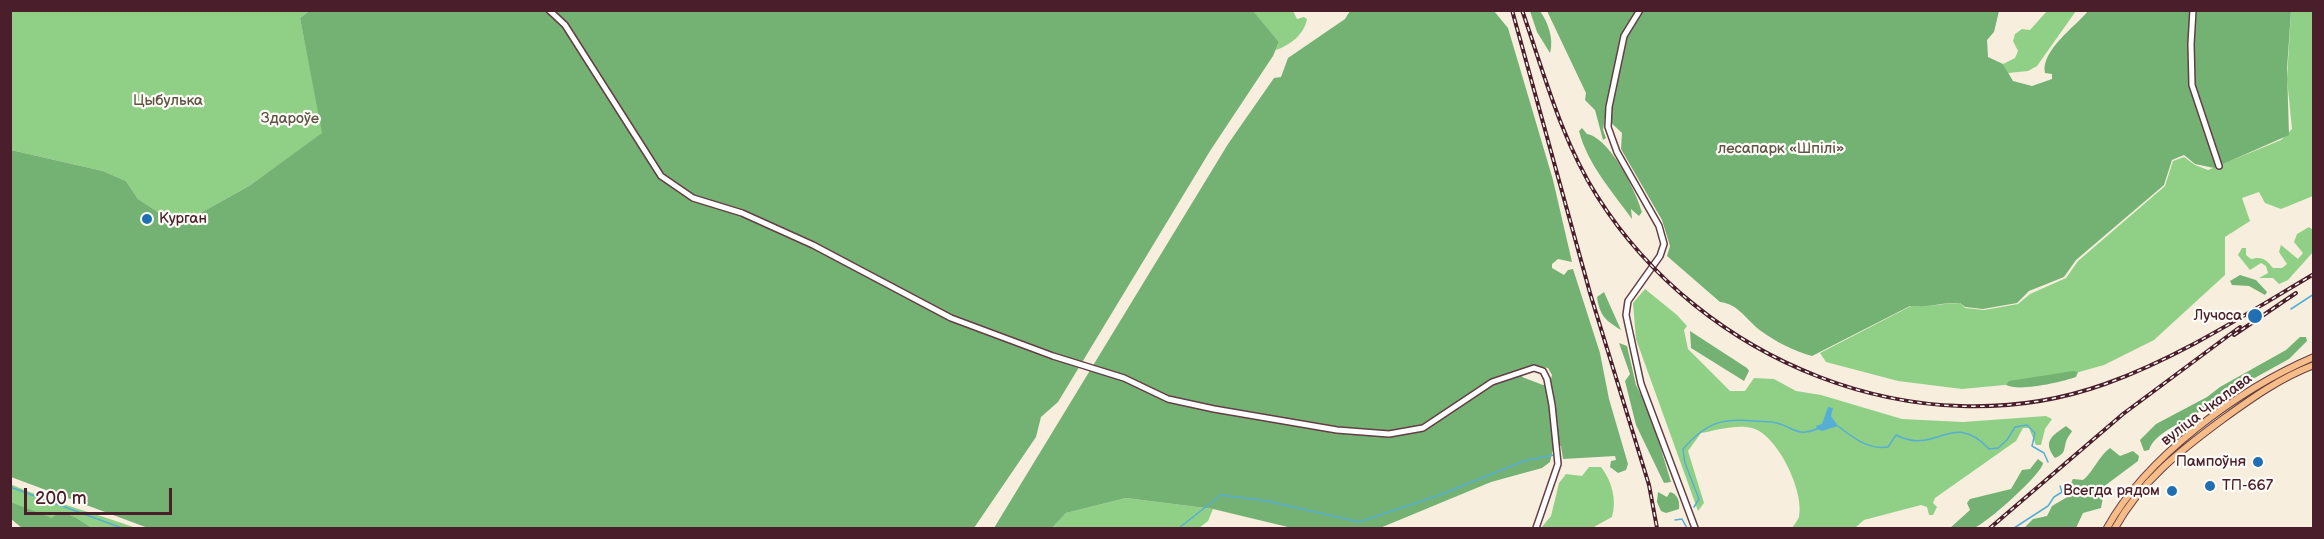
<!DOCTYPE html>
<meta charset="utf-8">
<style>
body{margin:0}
#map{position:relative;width:2324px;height:539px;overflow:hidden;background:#f7eede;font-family:"Balsamiq Sans",sans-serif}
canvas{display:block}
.frame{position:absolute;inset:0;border:12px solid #4a1f2b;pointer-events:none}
.scale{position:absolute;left:24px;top:488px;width:148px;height:27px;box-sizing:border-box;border:3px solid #4a1f2b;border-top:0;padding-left:8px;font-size:18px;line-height:21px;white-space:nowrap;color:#4a1f2b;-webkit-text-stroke:4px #fdfcf7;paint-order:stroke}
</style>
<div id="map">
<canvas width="2324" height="539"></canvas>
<div class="frame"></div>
<div class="scale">200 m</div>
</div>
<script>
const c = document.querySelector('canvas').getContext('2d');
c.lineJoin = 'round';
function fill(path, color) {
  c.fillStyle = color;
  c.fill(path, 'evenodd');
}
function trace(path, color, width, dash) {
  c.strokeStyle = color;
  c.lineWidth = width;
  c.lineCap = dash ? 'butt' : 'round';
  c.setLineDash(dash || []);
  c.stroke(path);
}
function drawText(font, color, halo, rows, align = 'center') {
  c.font = font + ' "Balsamiq Sans",sans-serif';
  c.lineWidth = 4.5;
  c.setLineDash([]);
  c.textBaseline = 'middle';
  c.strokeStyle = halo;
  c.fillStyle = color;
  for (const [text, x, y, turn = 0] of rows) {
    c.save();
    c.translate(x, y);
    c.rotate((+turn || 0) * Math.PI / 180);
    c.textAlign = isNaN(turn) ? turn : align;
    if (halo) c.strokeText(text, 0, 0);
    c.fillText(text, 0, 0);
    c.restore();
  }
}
const green = new Path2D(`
 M11,11H309L300,18L323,133L249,186L195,216H164L138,199L126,181L103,171L11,150Z
 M1252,11H1293L1297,19L1304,17L1307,19C1304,35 1290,45 1276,50L1279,42Z
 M2047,11H2076L2037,66L2028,71L2008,73L2003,64L2015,58L2018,51L2013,41L2015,34L2022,29L2030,30Z
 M2291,11H2313V196L2281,209L2265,203L2259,192L2242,198L2250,221L2225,237V275L2154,340L2104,365L2047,381L1962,389L1898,381L1826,362L1820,353L1911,306C1927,308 1943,303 1960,303L1965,308L1984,310L2018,304L2030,294L2066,278L2078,261L2165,186L2173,161L2184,157L2195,165L2208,170L2281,140L2292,129L2287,79Z
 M2309,227L2313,230V252L2288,280L2279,284L2273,278H2259L2268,273L2266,266L2261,263L2250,270L2238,255L2242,248H2246V255L2251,259C2262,256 2266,259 2273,268H2282L2287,264L2279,252L2281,245L2298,259L2303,253L2294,242L2297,234Z
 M1645,289L1677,315L1687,326L1684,330L1688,349L1730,391H1745L1754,378L1774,379L1796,391L1821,395L1902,419L1963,422L2046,416L2052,419L2045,429L2041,445H2036L2029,428H2023L2016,441L1935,498L1933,503L1937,507L1933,515H1929L1927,507L1921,505L1864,520L1855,528H1792C1794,525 1798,520 1799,517C1805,492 1777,434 1752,428C1736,424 1717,430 1701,433L1688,451L1704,503L1698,511L1636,339L1633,303Z
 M1589,467H1601C1612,481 1617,500 1612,517L1592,528H1541L1551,516L1559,483L1566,474L1582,476Z
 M10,484C52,502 94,513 136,528H92L75,517L60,511L52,519L11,502Z
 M1126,498L1213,509L1208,521L1199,528H1052L1066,513Z`);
const forest = new Path2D(`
 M1252,10L1279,42L1273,56L1210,151L1058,402L1041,417L1036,437L974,528H148L11,477V150L103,171L126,181L138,199L164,216H195L249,186L322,133L300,18L309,11Z
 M1350,11H1494L1508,28L1553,180L1572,262L1558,259L1552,264V268L1564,275L1568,270L1573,269L1600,353L1609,399L1628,464L1626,470L1618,473L1610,467L1611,461L1616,460L1615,456L1563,459L1561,446L1554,445L1550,462L1542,468L1491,482L1380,528H1292L1213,509L1126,498L1066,513L1052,528H994L1228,144L1274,78L1281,77L1288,58L1345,19ZM1540,367L1548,368L1552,375L1550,383L1543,385L1522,377L1524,373L1532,372Z
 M1530,11H1540C1548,22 1554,39 1550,53L1537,32Z
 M1547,11H1999L1994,32L1987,40L1988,57L2003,64L2013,81L2032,86L2052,79V74L2045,73C2040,51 2076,26 2088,11H2291L2287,69L2289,135L2214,168L2195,164L2184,155L2172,160L2164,185L2076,260L2064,277L2029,291L2017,303L1983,309L1965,307L1960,303C1943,302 1927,308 1910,306L1812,356C1794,351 1776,342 1761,331C1747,321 1739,304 1720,302L1667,256L1670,246L1662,220L1621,149L1622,133L1605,117L1603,130L1606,138L1603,140L1595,110L1585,100L1586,93Z
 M1582,128L1587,134C1610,138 1636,191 1642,212L1639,216L1631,209L1632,219C1612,191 1588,165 1579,131Z
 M2240,275L2256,280L2267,292L2265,295L2249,286L2232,285L2230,281Z
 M1604,292L1621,330C1605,320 1600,316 1597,297Z
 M1690,331L1747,368L1749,371L1744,381L1691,348Z
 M2300,337H2306L2307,341L2289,359L2211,402C2197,419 2155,429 2149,450L2144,451L2140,440L2156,424L2207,397L2220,387L2286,350Z
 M1619,343L1627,346L1636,385L1650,413L1671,482L1664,483L1636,425L1625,381L1630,374Z
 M2073,371L2078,372L2076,377C2062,382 2019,392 2006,385L2009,381Z
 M2066,426L2072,431C2071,434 2068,436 2067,439C2063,449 2067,453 2055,458C2042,441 2052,436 2066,426Z
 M2110,448L2120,456L2133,451L2139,456L2138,461L2099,490L2098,495L2103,497L2101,508L2083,513L2076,528H2024L2033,519L2047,516L2052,506L2069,496V487L2073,479L2083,480C2094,471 2098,457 2110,448Z
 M2038,459L2043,463C2043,473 1986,524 1974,528C1968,530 1957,529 1950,528L1970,510L1967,503L1970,499L2011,489L2022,470L2030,469Z
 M1658,492L1667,497L1670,492C1678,494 1680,502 1679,509L1666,513L1661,511L1657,502Z
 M11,502L52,518L60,511L75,517L92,528H22L11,519Z`);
const water = new Path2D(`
 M1828,407L1833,408L1831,416L1838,426L1822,431L1817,429L1816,426L1822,424Z`);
const stream = new Path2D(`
 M2291,309L2314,294
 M1838,426C1853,438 1869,450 1888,447L1896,435C1937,456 1952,409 1989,449L1998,448L2007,440L2015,427L2027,425L2035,433L2032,446L2044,453L2048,462
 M10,487L122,528
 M1694,507L1699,499L1685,463L1683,449C1706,423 1720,418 1754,421C1761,422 1770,421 1777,423C1795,428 1796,437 1817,429
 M1675,520L1682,519L1687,528
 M1179,528L1221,495L1267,501L1359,522L1437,496L1524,461L1554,455
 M2014,528L2048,506L2054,497L2062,492L2060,486`);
const minor = new Path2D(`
 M549,10L565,25L661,176L693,198L742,213L813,245L951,318L1053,356L1124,378L1168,399L1214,409L1337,430L1389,434L1423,428L1492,382L1534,368L1543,371L1547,379L1552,405L1558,464L1536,528
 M1640,10L1624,36L1609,107L1608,127L1617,152L1659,226L1664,244L1660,256L1628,301L1626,315L1641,384L1695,528
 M2193,10L2191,44L2192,85L2219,166`);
const major = new Path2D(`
 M2107,528C2146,457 2239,389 2314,357
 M2115,528C2141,481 2181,450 2223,419C2252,398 2280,378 2314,365`);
const rail = new Path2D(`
 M1512,10L1590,293L1649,485L1657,528
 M1522,10C1544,73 1561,139 1597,196C1701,361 1917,451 2105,384C2180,357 2246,314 2314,274
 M2234,335L2296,293
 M1990,528L2123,414L2240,327`);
const markers = [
 [147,219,6,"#1f6fb2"],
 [2255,316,8,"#1f6fb2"],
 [2258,462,6,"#1f6fb2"],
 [2210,486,6,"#1f6fb2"],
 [2172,491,6,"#1f6fb2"]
];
const parkNames = [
 ["Цыбулька",168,101],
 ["Здароўе",290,119],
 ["лесапарк «Шпілі»",1781,149]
];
const poiNames = [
 ["Курган",159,219,"left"],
 ["Лучоса",2242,316],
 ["Пампоўня",2246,462],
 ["ТП-667",2222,486,"left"],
 ["Всегда рядом",2160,491]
];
const streetNames = [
 ["вуліца Чкалава",2207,410,-37]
];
fill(green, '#90d086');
fill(forest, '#74b273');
fill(water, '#57aed4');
trace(stream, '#57aed4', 1.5);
trace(minor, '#643e46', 8);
trace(major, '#643e46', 8);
trace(minor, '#fff', 5);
trace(major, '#f7bd88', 6);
trace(rail, '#4a1f2b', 4);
trace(rail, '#fdfcf7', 1.5, [4.5]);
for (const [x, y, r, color] of markers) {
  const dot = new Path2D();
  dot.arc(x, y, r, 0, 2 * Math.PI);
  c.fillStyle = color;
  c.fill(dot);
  trace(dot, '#fdfcf7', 2);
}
drawText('15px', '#5f5446', '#fdfcf7', parkNames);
drawText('15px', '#4a1f2b', '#fdfcf7', poiNames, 'right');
drawText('15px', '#4a1f2b', '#fdfcf7', streetNames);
</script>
